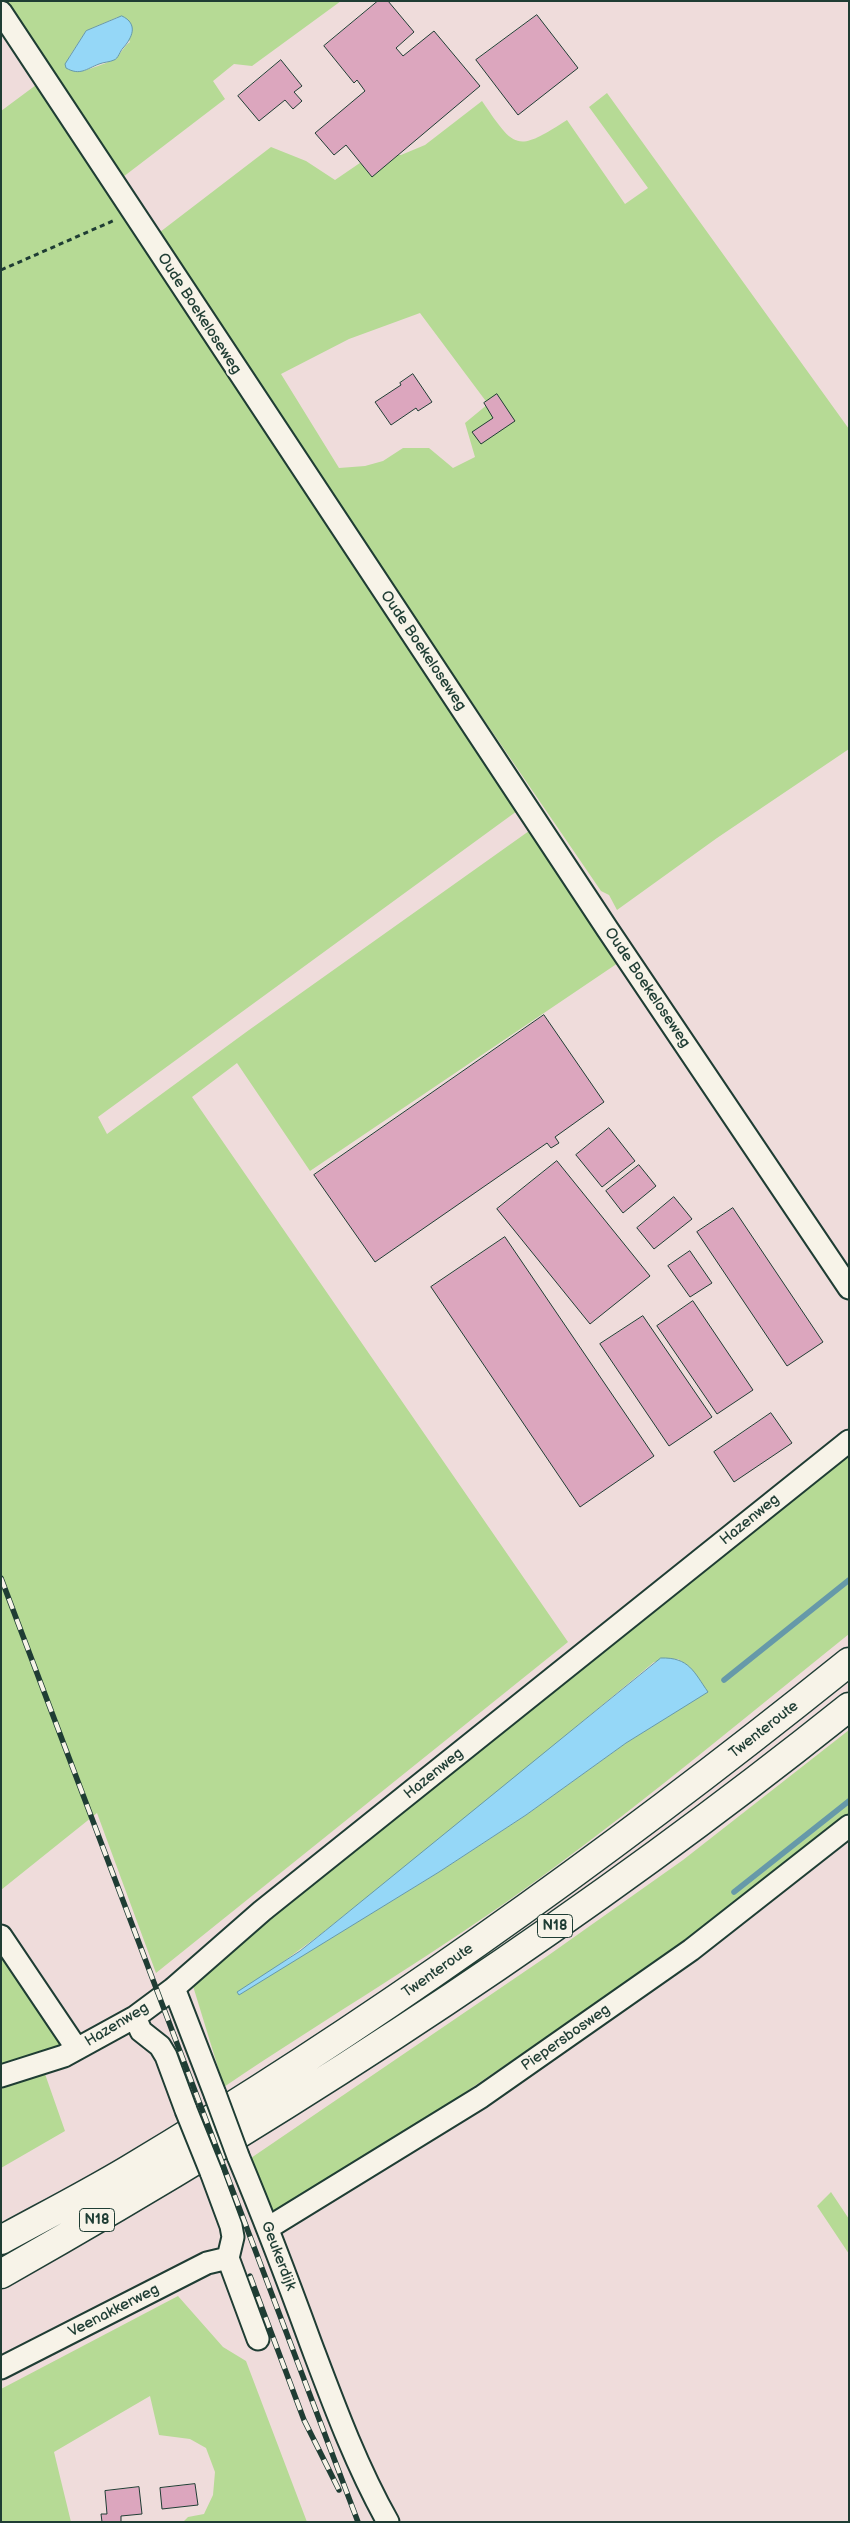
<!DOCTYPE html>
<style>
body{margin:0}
#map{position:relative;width:850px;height:2523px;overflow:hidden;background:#efdcdb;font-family:"Balsamiq Sans",sans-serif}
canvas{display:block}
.frame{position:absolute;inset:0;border:2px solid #1f3d34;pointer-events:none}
</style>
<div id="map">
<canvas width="850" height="2523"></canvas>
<div class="frame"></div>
</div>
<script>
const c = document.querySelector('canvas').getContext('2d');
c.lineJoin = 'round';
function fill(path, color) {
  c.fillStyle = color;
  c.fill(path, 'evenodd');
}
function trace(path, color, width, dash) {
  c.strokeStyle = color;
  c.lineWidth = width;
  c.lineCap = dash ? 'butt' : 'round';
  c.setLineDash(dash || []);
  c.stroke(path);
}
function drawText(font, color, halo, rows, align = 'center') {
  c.font = font + ' "Balsamiq Sans",sans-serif';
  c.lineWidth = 5;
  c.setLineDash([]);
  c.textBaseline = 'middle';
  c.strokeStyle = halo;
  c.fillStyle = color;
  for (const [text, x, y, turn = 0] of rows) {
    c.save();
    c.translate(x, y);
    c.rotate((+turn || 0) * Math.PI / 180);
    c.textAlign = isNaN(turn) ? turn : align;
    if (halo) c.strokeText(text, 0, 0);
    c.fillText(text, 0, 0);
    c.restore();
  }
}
const green = new Path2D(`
 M5,1H341L252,66L234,64L213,81L225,99L123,177ZM118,17L130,42C124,46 122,52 117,57C112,62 85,71 77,72L69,57L86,31Z
 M36,85L517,811L98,1117L107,1134L249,1030L529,831L536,830L618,963L310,1171L237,1063L192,1097L568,1642L156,1973L97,1813L1,1890V111Z
 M607,93L849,429V749L717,838L617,910L609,895L601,891C452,673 303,455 160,232L271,147L306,161L335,180L373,154L401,155L425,145L482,101C515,149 516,153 567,120L625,204L648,188L589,107ZM420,313L488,404L465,423L475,457L453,468L429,448H403L383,461L365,466L339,468L281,374L349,339Z
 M849,1453V1634C748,1715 649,1798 544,1875C441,1951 330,2015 224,2087L193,1986L365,1835ZM678,1659L688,1666L707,1692L626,1743L526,1815L439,1872L238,1995L325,1931L498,1792L654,1662Z
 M849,1730V1814L699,1930L573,2019L339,2178L274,2213L267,2205L251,2158L546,1957L683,1860Z
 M1,1953L62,2045L61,2049L1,2070Z
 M45,2074L65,2131L1,2168V2089Z
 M831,2192L849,2219V2254L817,2206Z
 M178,2296L223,2347L246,2361L307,2522H183L188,2517L204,2514L213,2495L215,2472L206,2448L190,2439L159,2435L150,2396L54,2452L71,2522H1V2389Z`);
const water = new Path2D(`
 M122,16C139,24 132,38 123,48C120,51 118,59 114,60C110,62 104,62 99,64C86,69 80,76 66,68L65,64L86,31Z
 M661,1658C689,1657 694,1672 708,1692L626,1743L526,1815L439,1872L239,1995L237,1992L300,1951L325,1931Z`);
const stream = new Path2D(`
 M724,1680L849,1580
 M734,1892L849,1801`);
const building = new Path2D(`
 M378,1H388L414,32L396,48L403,56L434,31L480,86L372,177L346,145L334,155L315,133L365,91L357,80L354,83L324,46Z
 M537,15L578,68L518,115L476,60Z
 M281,60L302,86L294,92L302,101L293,109L285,100L259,121L238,96Z
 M413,374L432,402L418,411L416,408L391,425L375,402L401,385L400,383Z
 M497,394L515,421L481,444L472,432L493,418L484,403Z
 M544,1015L604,1102L555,1137L559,1143L551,1148L547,1143L375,1262L314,1175Z
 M609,1128L635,1161L602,1187L576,1155Z
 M557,1161L650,1276L590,1324L497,1209Z
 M639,1165L656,1186L623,1213L606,1191Z
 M674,1197L692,1219L654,1249L637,1228Z
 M733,1208L823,1342L787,1366L697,1232Z
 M505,1237L654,1456L580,1507L431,1287Z
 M690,1251L712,1283L690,1297L668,1266Z
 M693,1301L753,1390L717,1414L657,1326Z
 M643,1316L712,1417L669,1446L600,1344Z
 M771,1413L792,1443L734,1482L714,1452Z
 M195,2484L198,2505L162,2509L160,2488Z
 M139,2487L142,2514L121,2516V2522H102L101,2514H107L105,2491Z`);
const path = new Path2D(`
 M1,270L115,220`);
const minor = new Path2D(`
 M1,12L608,930L849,1288
 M1,1936L77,2049
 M174,1988L215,2094
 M135,2017L141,2031L160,2046L166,2056L186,2110
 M1,2076L64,2056L135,2017L174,1988L262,1911L849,1441
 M238,2156C264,2218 288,2281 311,2344C334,2405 356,2465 388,2522
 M211,2172L231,2226L233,2237L228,2258L258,2339
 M268,2228L481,2097L691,1950L849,1826
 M1,2368L207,2263L228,2258`);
const trunk = new Path2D(`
 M1,2240C43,2217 86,2195 128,2170C381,2019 619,1847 849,1662
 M1,2274C297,2107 583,1920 849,1707`);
const rail = new Path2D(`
 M1,1578L358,2522
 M250,2276L304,2420L339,2490`);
const minorBridge = new Path2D(`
 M215,2094L238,2156
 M186,2110L211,2172`);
const shields = [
 [555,1926,35],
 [97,2220,35]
];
const shieldNames = [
 ["N18",555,1926],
 ["N18",97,2220]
];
const streetNames = [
 ["Oude Boekeloseweg",199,314,57],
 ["Oude Boekeloseweg",423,651,56],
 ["Oude Boekeloseweg",647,988,56],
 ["Hazenweg",750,1520,-39],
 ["Twenteroute",764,1730,-38],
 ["Hazenweg",434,1774,-39],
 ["Twenteroute",438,1971,-35],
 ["Hazenweg",117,2025,-31],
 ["Piepersbosweg",566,2038,-35],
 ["Geukerdijk",278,2256,69],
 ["Veenakkerweg",114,2311,-27]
];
fill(green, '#b6da95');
fill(water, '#95d7f7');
trace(water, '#6699a9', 1);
trace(stream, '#6699a9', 5.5);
fill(building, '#dca6be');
trace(building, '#1f3d34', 1);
trace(minor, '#1f3d34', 25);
trace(trunk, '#1f3d34', 31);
trace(path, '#1f3d34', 3, [5, 4]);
trace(minor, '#f7f3e8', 21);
trace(trunk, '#f7f3e8', 28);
trace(rail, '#1f3d34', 5.5);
trace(rail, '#f7f3e8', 4, [11]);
trace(minorBridge, '#1f3d34', 25, []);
trace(minorBridge, '#f7f3e8', 21);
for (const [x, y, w] of shields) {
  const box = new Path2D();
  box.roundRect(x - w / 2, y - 11.5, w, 23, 4);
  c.fillStyle = '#f7f3e8';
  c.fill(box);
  trace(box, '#1f3d34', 1);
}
drawText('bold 14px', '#1f3d34', null, shieldNames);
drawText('15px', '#1f3d34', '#f7f3e8', streetNames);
</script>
